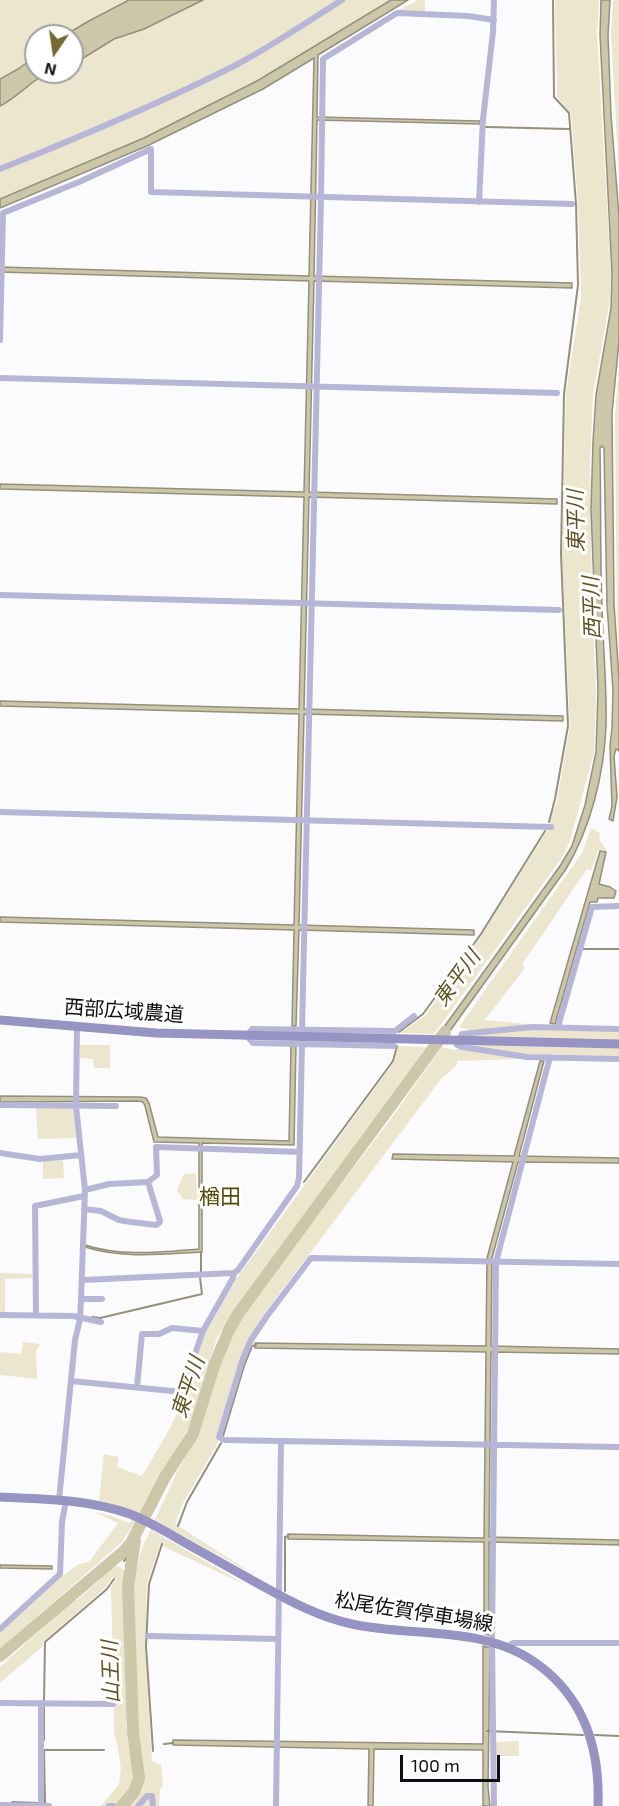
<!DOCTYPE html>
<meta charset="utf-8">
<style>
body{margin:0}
#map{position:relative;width:619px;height:1806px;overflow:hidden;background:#fbfbfe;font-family:"Exo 2",sans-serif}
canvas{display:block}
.north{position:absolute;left:24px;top:24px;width:60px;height:60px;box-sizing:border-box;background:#fff;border:2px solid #9f9fa1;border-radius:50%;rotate:193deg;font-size:16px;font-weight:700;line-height:24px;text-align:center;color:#0e0e13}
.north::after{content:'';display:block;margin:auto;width:21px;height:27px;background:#746935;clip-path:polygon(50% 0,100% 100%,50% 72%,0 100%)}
.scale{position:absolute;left:400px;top:1755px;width:100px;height:27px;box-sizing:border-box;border:3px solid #0e0e13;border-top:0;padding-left:8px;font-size:18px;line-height:21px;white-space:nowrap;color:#0e0e13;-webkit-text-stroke:4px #fff;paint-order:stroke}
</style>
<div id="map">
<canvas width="619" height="1806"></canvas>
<div class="north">N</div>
<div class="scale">100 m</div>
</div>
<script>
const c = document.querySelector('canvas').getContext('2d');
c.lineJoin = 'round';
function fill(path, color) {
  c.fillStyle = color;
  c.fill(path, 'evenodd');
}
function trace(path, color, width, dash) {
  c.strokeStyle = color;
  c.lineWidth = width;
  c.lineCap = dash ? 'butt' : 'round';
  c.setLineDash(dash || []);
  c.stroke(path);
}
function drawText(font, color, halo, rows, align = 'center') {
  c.font = font + ' "Exo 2","Noto Sans JP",sans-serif';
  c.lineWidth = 6;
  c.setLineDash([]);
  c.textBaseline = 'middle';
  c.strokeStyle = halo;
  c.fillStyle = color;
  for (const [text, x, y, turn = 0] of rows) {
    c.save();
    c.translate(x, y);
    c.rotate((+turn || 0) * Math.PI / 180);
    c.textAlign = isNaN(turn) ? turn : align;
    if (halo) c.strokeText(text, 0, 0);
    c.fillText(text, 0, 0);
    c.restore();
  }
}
const green = new Path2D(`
 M0,0H129L87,22L64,36H36V56L18,69L0,79Z
 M203,0H391L257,81L144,138L0,199V106C16,98 28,83 43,75C52,70 63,72 72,72V65L114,39L144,29Z
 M418,0H425V12L397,11Z
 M555,0H599L597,34L611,273L609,306L593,394L590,464L592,597L596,695L594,752L570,841L563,856L434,1034L400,1033L425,1016L482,935L547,831L557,801L570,726L562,553L566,393L581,297L578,204L571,113L557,97Z
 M613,0H619V178L611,34Z
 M619,365V650L617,617L615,415Z
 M591,828L600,833L599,839L607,851L598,850L591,871L587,869L523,963L524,969L485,1020L527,1024L530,1029L619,1031V1056L526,1054L518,1059L457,1061V1065L441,1079L262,1317L241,1355L216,1436L219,1441L183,1503L175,1524L255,1575L158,1522L153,1531L248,1586L160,1545L147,1583L145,1647L152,1761L161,1765L163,1786L160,1789L159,1806H128L137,1797L143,1780L136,1721L131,1591L142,1548L177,1472L200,1432L224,1353L239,1323L257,1295L393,1116L442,1047L453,1050L473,1046L475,1036L469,1030L459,1027L582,853Z
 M80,1045H110V1068H94L93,1059L80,1058Z
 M398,1046L426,1047L244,1296L217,1338L204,1376L191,1424L157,1482L142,1512L122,1542L0,1649V1633L65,1574L79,1564L89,1562L118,1523L94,1512L109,1515L130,1523L137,1512L99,1500L104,1454L119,1457L117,1467L142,1476L169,1430L185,1396L205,1334L237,1278L394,1062Z
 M36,1108H74L77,1138L38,1139Z
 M63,1159L64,1178L43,1179V1161Z
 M196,1173L197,1200L183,1199L177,1190L184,1174Z
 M0,1273L32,1274V1278L5,1279V1313L0,1311Z
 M23,1342L40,1344L36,1352L37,1379L0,1375V1352L21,1354Z
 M118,1566L125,1571L129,1720L126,1723L129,1751H132C135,1779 135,1783 119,1806H101L119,1784L121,1769L117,1743L114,1734V1701L111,1588L116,1579L112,1577L106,1587L43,1642V1646L0,1683V1667L73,1600H77L101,1579V1575L112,1567Z
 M519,1741V1756H495V1742Z`);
const water = new Path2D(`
 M129,0H203L144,29L114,39L72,65V36H64L87,22Z
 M391,0H408L318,55L317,117L480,121V124L317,120L314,276L572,283V288L314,281L309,492L557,499V504L309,497L304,709L563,716V721L304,714L299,925L474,930V935L299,930L296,1026H292L294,930L0,922V917L294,925L299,714L0,706V701L299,709L304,497L0,489V484L304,492L309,281L0,272V267L309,276L314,58L263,89L147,146L0,208V199L144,138L257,81Z
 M601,0H610L608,35L611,115L619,216V341L612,413L614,604L619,678V751L616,749L614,756L617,797L613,821L609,819L612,806L610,746L612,728L613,690L607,605L604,448L602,446L600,448C601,501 600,554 602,607C603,647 607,686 606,726C604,774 591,827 566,869L447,1035L439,1034L560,866L572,846L585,805L596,752L598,690L591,509L593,442L596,395L611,308L612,273L600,35Z
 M36,56V72H52C32,78 19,97 0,106V79L18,69Z
 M600,851L606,852L599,884L610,887L616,891L614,898H598L597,902H590L555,1024L550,1023Z
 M291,1046H296L294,1145L202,1143V1252C163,1254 123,1259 85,1247V1245C122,1257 161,1252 199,1249V1143L154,1142L145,1106L143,1102L139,1101L0,1102V1096L140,1097L146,1098L149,1103L158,1137L289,1141Z
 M540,1061H544L519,1156L619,1158V1163L518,1162L492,1258L491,1346L619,1349V1354L491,1352L489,1537L619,1540V1545L489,1542V1635L484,1634V1542L288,1539V1534L484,1538L486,1352L255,1348V1343L486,1346L487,1258L513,1162L392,1159L393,1154L514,1156Z
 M0,1565L52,1566V1569L0,1568Z
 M483,1646L490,1648L488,1787L490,1806H483V1750L374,1749L373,1806H368L369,1749L173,1745V1740L483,1744Z`);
const stream = new Path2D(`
 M486,127L570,129
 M549,822L555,799L568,726L561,554L564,394L578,285L576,204L569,113L554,97L553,0
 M583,949H619
 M399,1032L423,1014L481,934L545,831
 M304,1182L393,1061L397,1046
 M201,1273V1252
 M92,1317L100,1318L202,1294L200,1278
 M223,1436L244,1366L252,1346L256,1345
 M178,1526L187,1502L221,1443
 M124,1561L133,1550
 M285,1591V1537L288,1536
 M44,1701L45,1642L107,1589L114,1579
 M44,1706V1740
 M487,1731L583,1735
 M595,1735L619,1736
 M164,1744L173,1743
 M153,1751L146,1646L149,1584L162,1544
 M12,1802L38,1803
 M45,1803L44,1750H104`);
const river = new Path2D(`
 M0,1656L124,1551L131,1543L165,1477L193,1434L215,1363L229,1330L238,1314L445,1032
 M122,1806L134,1792L139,1778L133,1732L128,1586L135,1541`);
const street = new Path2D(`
 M0,169C80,137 159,104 236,65C272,46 307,22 342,0
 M479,202L483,119L493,32L494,0
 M0,340L3,213L79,182L151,149V192L572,204
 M0,378L557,393
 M0,595L559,610
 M0,812L551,827
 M558,1027L592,907L619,906
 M619,1029L532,1027L462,1034L457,1045L462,1047L527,1057L619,1059
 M302,1030L321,198L323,59L397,13L468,16L494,20
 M394,1046L253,1043L247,1036L252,1029L395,1031L414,1016
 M0,1105L116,1106
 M0,1153L40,1159L81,1155
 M85,1190L109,1184L148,1182
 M84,1209L101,1211L119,1220L131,1222L156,1225L159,1223L160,1221L148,1182L157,1175L156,1147L300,1152
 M619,1264L311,1258L267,1316L251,1340L243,1358L219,1437L224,1440L619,1447
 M83,1280L234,1273
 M81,1299H102
 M0,1315L73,1316L101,1322
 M36,1315L35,1206L84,1196
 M71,1381L182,1392L203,1331L233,1278L234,1273L238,1270L297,1186L299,1178L302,1043
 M137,1387L142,1334H159L172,1328L203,1331
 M59,1500L75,1340L80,1319L81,1299L85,1190L76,1106L77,1027
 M0,1629L60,1574L62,1522L66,1501
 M148,1636L278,1639
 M507,1647L513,1643H619
 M0,1703L113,1704
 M0,1805L49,1806
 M41,1806V1703
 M109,1806H113
 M138,1806L147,1796H152L153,1806
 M276,1806L281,1441
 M494,1806L492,1642L496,1262L550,1057`);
const secondary = new Path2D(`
 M0,1020L156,1033L619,1044
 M0,1497C43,1499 88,1499 130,1514C148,1521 165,1531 182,1541C207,1555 232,1569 257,1583C288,1600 318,1617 352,1624C415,1638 486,1624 540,1666C585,1700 600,1751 598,1806`);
const streetNames = [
 ["西部広域農道",124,1011,4],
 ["松尾佐賀停車場線",414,1612,9]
];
const waterNames = [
 ["東平川",576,521,-91],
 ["西平川",592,608,-92],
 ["東平川",457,978,-54],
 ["東平川",188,1387,-72],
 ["山王川",111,1672,-92]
];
const neighbourhoodNames = [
 ["楢田",220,1197]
];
fill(green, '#ebe6cd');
fill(water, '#cdc7a9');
trace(water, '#94907c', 1.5);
trace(stream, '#94907c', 2);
trace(river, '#cdc7a9', 12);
trace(street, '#b7b6d6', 6);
trace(secondary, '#9793c2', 9);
drawText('20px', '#0e0e13', '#fff', streetNames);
drawText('italic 21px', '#5f5422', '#fff', waterNames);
drawText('21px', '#554907', '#fff', neighbourhoodNames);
</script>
